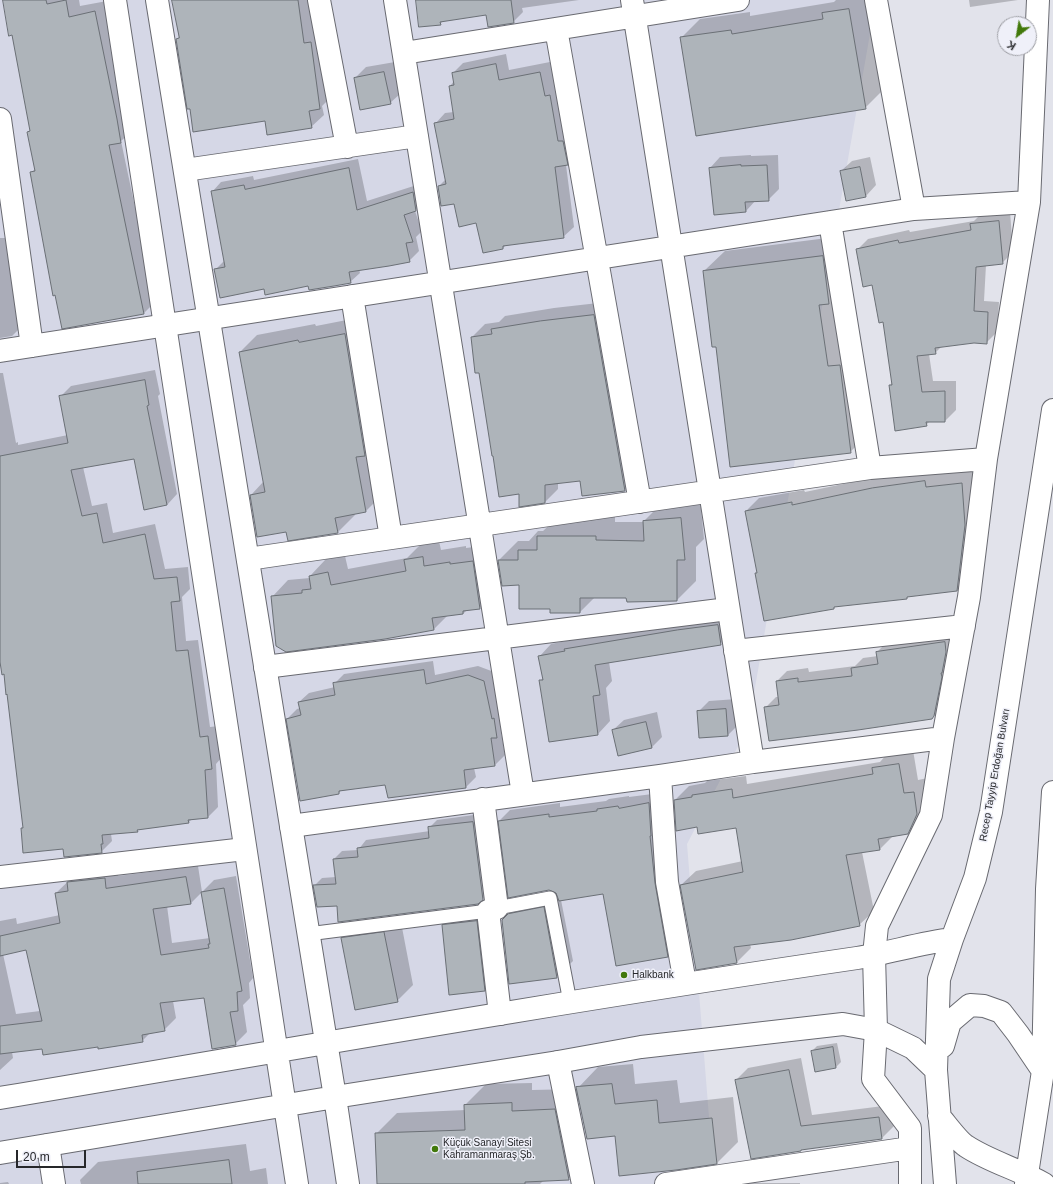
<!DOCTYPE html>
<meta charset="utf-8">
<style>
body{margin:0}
#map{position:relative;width:1053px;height:1184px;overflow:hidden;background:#e2e3eb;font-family:Arial,sans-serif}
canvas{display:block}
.north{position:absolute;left:997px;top:16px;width:40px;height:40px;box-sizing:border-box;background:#eff0f9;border:1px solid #9fa0a6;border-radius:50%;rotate:211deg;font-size:11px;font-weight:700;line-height:16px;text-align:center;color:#26272a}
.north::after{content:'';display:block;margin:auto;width:14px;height:18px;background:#42790b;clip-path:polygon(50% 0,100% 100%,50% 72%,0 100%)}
.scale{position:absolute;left:16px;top:1150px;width:70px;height:18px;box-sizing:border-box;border:2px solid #26272a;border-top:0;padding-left:5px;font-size:12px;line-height:14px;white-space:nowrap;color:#26272a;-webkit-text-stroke:3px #eff0f9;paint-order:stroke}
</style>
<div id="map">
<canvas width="1053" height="1184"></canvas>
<div class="north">K</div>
<div class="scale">20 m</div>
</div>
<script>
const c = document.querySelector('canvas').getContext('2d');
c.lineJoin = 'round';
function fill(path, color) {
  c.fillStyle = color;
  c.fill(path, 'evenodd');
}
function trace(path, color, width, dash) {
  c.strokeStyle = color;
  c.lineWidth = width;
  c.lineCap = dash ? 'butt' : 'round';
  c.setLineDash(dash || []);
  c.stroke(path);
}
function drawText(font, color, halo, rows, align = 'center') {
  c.font = font + ' Arial,sans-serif';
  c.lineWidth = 3;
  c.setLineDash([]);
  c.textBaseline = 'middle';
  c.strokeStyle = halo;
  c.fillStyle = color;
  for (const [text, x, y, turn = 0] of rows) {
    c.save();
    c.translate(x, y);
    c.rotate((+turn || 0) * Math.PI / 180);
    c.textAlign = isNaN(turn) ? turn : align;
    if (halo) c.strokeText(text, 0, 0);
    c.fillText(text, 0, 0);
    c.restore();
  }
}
const built = new Path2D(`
 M0,0H876L748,727L687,844L712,1154L713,1184H0Z`);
const shadow = new Path2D(`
 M4,0H79L80,6L107,1L132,131L121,141L155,302L144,313L31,173L35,169L28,132L31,130L12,34Z
 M173,0H312L332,96L322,106L324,115L311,127L265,120L177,39L180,36Z
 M417,0H579L522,8L523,12L513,22L486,14L444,20L440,24Z
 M836,0H869L884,89L865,108L681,38L700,19L750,12V16L834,2Z
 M969,0H1018L970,7Z
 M506,54L509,70L550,62L555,86L577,154L566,165L574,227L563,237L506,245L503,248L439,186L446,179L435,124L445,113L454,112L450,86L454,81L453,73L463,63Z
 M395,62L401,93L390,103L355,78L366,67Z
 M751,155V156L778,155L779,189L768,200H756L746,211L715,214L710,168L720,157Z
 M870,157L876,185L866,196L841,171L852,161Z
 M358,159L367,201L423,183L425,201L415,211L422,231L416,237L419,251L409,261L359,269L360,273L350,282L265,287L215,270L225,260L212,192L221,182L253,176L254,180Z
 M1010,211L1013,252L1002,263L986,265L984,301L999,302L997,332L986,343L974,342L942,346L935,353L929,354L933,381H956V410L945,421H930L926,425L890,385L892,383L883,321L872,284L857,250L868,239L909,230L910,232L974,221L982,213Z
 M843,236L871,432L850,452L717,346L704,271L725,251Z
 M0,238H5L22,326L12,336L0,338Z
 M607,302L638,476L625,490L583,495L580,480L558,483V489L545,502L520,493L494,455L479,372L472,337L485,324L499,322L505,316L554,308Z
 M362,317L383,494L366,511L354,513L355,515L338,532L287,531L251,495L264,481L240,352L257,335L315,324L316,326Z
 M155,370L160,394L158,396L177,494L167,505L134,458L83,467L92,506L107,503L113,533L155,524L165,569L188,567L190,589L182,597L186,641L198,640L210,727L219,726L222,757L216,764L218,807L208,817L192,819L188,823L112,833L111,834L112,841L101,852L64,847L22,828L24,826L8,693L0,653V373H3L16,443L18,442V445L68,435L60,397L71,386Z
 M937,469L938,474L974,471L970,578L957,591L909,596L907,598L836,606L834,608L758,572L746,511L759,498L804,490L805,492L886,475Z
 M700,499L704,539L696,547V581L677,600L627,597H595L580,612L551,608L520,584L499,560L518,541H529L538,531H543L557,518L615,517V522H643L663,502Z
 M439,541L441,550L466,546V548L489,545L497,591L480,608L467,610L463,614L448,615L434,629L385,638L272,597L288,580L310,578V576L326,559L345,556L348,569L407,558L421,544Z
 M730,613L733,631L720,644L609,662L612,681L606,688L610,721L598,734L550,741L540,681L543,678L539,657L551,644L576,639L578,637Z
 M955,632L945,705L932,718L765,708L776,697H779L777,681L787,671L808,668L809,672L855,666L863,658L878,656L877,652L888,641Z
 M433,661L435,675L478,666L494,672L507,727L501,732L505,755L495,765L474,768L476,777L466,787L386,784L342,789L339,793L287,719L297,709L300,708L299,702L309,693L335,687L334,684L344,674Z
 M737,699L738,725L728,735L698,712L709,701Z
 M657,712L662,737L652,747L613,730L624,720Z
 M913,750L918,780L928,778L922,818L908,833L894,835L880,849L862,852L874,911L859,925L750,944L751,948L737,962L681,885L696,871L743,861L737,827L697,826L675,800L689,786L705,783L707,781L746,776L747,784L880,762L887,754Z
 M660,793L678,945L667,956L604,893L561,900L573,961L557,977L503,920L524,899L558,892L499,821L510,810L560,803V807L606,801L609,799L629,796V797Z
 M481,814L491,891L483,899L338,905L314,886L322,878L336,877L334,859L342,851L358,850L366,840L430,831L429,828L437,820Z
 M117,866L118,876L198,866L202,892L214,880L236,876L253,978L249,983L250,998L243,1005L247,1032L235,1044L205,997L173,1001L176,1018L164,1030L151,1032L142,1041L99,1046L43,1048L12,1052L13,1058L0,1070V921L16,918L17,924L60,915L56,893L80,870ZM202,892L210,938L172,943L167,906L190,904ZM27,949L40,1011L16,1014L3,954Z
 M492,905L500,974L484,990L443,925L459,909Z
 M400,917L413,985L397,1001L342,938L358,922Z
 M837,1043L841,1062L836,1067L815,1070L812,1051L817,1046Z
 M801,1058L812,1115L891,1105L894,1126L882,1138L802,1149L736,1080L748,1068Z
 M633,1064L635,1084L677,1080L680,1103L733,1097L738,1142L717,1163L616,1135L580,1102H578L589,1159L568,1179L544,1180L540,1184H378L376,1134L397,1113L466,1110L465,1105L486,1084L532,1083V1090L577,1089L598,1067Z
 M246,1144L250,1171L266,1168L268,1184H81L80,1180L98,1162Z
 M8,1182L9,1184H0V1183Z
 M749,1183H800V1184H719Z`);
const building = new Path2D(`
 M3,0H46L47,4L66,0L69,17L95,11L117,119L121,143L109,145L144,314L62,329L55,295L53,296L30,172L35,171L27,132L30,131L12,35L9,36Z
 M172,0H298L304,43L311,42L320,109L309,111L312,128L267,135L265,121L193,132L190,109H187L176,39L179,38Z
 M416,0H511L514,23L488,27L486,15L440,22L441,25L419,27Z
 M849,9L866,109L696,136L680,37L731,30L732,34L823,19L822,13Z
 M496,64L499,80L540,72L545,96L550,95L558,141H563L568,165L555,167L564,238L503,246V249L483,253L476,223L459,227L454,204L441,206L438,186L446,184L434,123L454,119L449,86L454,85L452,73Z
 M384,72L391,104L360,110L354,78Z
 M741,165V166L767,165L769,201L745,202L746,212L714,215L709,168Z
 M860,167L866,197L846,201L840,171Z
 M349,168L357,210L413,192L416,211L404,215L413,242L406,243L410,262L389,266L349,272L351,283L334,286L309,290L308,286L265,295L264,289L220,298L214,269L225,267L211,191L244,185L245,189Z
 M999,221L1003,264L976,267L974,311L988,312L987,344L974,343L935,348L936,354L917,356L922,392L945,391V422H926L927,426L895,431L889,385H892L883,322L879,323L872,285L863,287L856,249L898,240L899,243L971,230L970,224Z
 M823,256L829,304L819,305L828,366L840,365L851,453L730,467L716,347H712L703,271Z
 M594,315L625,491L582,496L580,481L545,485V503L519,507V494L499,497L493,456H492L479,373H475L471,337L492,334L491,329L540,321Z
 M345,334L365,456L356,457L366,512L335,518L338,533L288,541L286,532L257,537L250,495L265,492L239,352L298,340L299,342Z
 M145,380L149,405L147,406L167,505L144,510L134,459L71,470L82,516L97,513L103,543L145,534L154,579L177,577L180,601L171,602L176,651L188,650L200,737L208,736L212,769L205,770L208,818L188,820L189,823L137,830L138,832L102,835L103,844H101L102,853L64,857L63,849L23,853L21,828H23L7,694L6,695L4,674L2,675L0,662V456L68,443L59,396Z
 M925,481L926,487L962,483L965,525L957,591L907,597V599L834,607V609L764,621L755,573H757L745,511L792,502V505L872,488Z
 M681,518L685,560H677V601L627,602L626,598H580V613H550V609H519V585L502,586L498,560H518V550H537V536H596V540L644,541L643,521Z
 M423,557L424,566L450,562V564L473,561L480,609L463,611V614L432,618L434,630L385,639L286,652L276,646L271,596L302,593V590L311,589L309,576L328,572L331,585L406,571L404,560Z
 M718,625L721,645L595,665L600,695L593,696L598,735L549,742L539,680H543L538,656L565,651L564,649L677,630Z
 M945,642L946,652L942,673H941L942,677L934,716L932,719L858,730L769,741L764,707L779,705L776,681L798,678V682L852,676L851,668L878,664L876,652Z
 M424,670L426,684L468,675L484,681L492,719L494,718L497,738H491L495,766L464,770L466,788L388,798L385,785L339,791V794L300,801L286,719L301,715L298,702L335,695L333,683Z
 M726,709L728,736L699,738L697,711Z
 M646,722L652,748L618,756L612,730Z
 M899,764L904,793L914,792L917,814L908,834L878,839L880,850L846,855L860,926L791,940L734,947L737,963L696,970L680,885L743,872L736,828L698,834L697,827L676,831L674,800L692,797V795L732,789L733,798L873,774L872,768Z
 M649,803L651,836H650L655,883L668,957L616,966L603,894L559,901L556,893L549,890L508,898L498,821L549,814V817L597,811V809L618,806L619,808Z
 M473,822L483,900L478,904L338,922L337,906L317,907L313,885L336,884L333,859L358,857L357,848L429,838L428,827Z
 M186,877L191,904L153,909L161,955L209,948L208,944H210L201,892L224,888L242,991L237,992L238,1011L230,1012L236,1045L212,1049L204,998L160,1003L165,1031L142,1035L143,1042L98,1049V1047L43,1055L42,1049L0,1054V1026L42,1021L26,950L0,956V936L60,923L55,893L68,891L67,882L105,878L106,888Z
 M544,907L557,978L509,984L502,920L508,914Z
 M477,921L485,991L449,995L442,925Z
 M384,932L398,1002L355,1010L341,938Z
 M833,1047L836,1068L815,1072L811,1051Z
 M789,1070L801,1126L879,1117L882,1139L801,1150V1151L751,1159L735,1080Z
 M612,1084L615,1104L657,1100L659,1123L712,1118L717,1164L676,1170L619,1176L615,1136L587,1139L576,1087Z
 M512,1103V1111L555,1109L569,1180L525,1182V1184H377L375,1133L465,1130L464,1105Z
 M229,1160L232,1184H138L137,1172Z`);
const lane = new Path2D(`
 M497,908L550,898L570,1002
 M308,934L488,911`);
const street = new Path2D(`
 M319,0L347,147
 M395,0L523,794
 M632,0L753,762
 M876,0L914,209
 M556,29L640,502
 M404,53L738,0
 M0,119L32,346
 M185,170L417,136
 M830,222L870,468
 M352,296L391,538
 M0,351L914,209L1029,202
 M248,559L870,468L986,459
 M735,651L964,626
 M265,667L728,609
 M660,776L667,882L685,983
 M483,799L497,908L488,911L500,1014
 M291,826L660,776L753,762L943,738
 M0,877L245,849
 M558,1062L583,1184
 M48,1145L54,1184
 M666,1184L910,1148
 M910,1184V1128L873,1079L876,1030L874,955L877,926L931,815L943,738L969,597L986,459L1029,202L1038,0`);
const secondary = new Path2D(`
 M115,0L297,1184
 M157,0L335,1097L348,1184
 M943,1046L950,1022L970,1005L984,1006L1001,1012L1018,1034L1043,1071
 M0,1098C285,1050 570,1000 857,958C889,953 920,943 952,939
 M939,1116C946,1124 958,1141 966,1146C990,1162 1019,1169 1044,1184
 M0,1153L335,1097L558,1062L641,1047L843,1024L876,1030L913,1048L936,1070
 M945,1184L936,1070L939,979L952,939L975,878L991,812L1053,410
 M1026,1184L1027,1174L1043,1071L1047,889L1053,792`);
const markers = [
 [624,975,4,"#42790b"],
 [435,1149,4,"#42790b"]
];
const streetNames = [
 ["Recep Tayyip Erdoğan Bulvarı",995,775,-80]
];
const poiNames = [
 ["Halkbank",632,975],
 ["Küçük Sanayi Sitesi",443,1143],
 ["Kahramanmaraş Şb.",443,1155]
];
fill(built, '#d5d7e6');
fill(shadow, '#0003');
fill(building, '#aeb4ba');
trace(building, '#6b7076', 1);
trace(lane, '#696a71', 15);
trace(street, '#696a71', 24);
trace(secondary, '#696a71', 24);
trace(lane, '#fff', 13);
trace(street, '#fff', 22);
trace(secondary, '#fff', 22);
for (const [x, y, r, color] of markers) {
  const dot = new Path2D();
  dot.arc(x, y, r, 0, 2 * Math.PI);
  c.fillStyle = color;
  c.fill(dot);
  trace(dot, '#eff0f9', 1.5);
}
drawText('10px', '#26272a', '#eff0f9', streetNames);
drawText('10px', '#26272a', '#eff0f9', poiNames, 'left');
</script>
